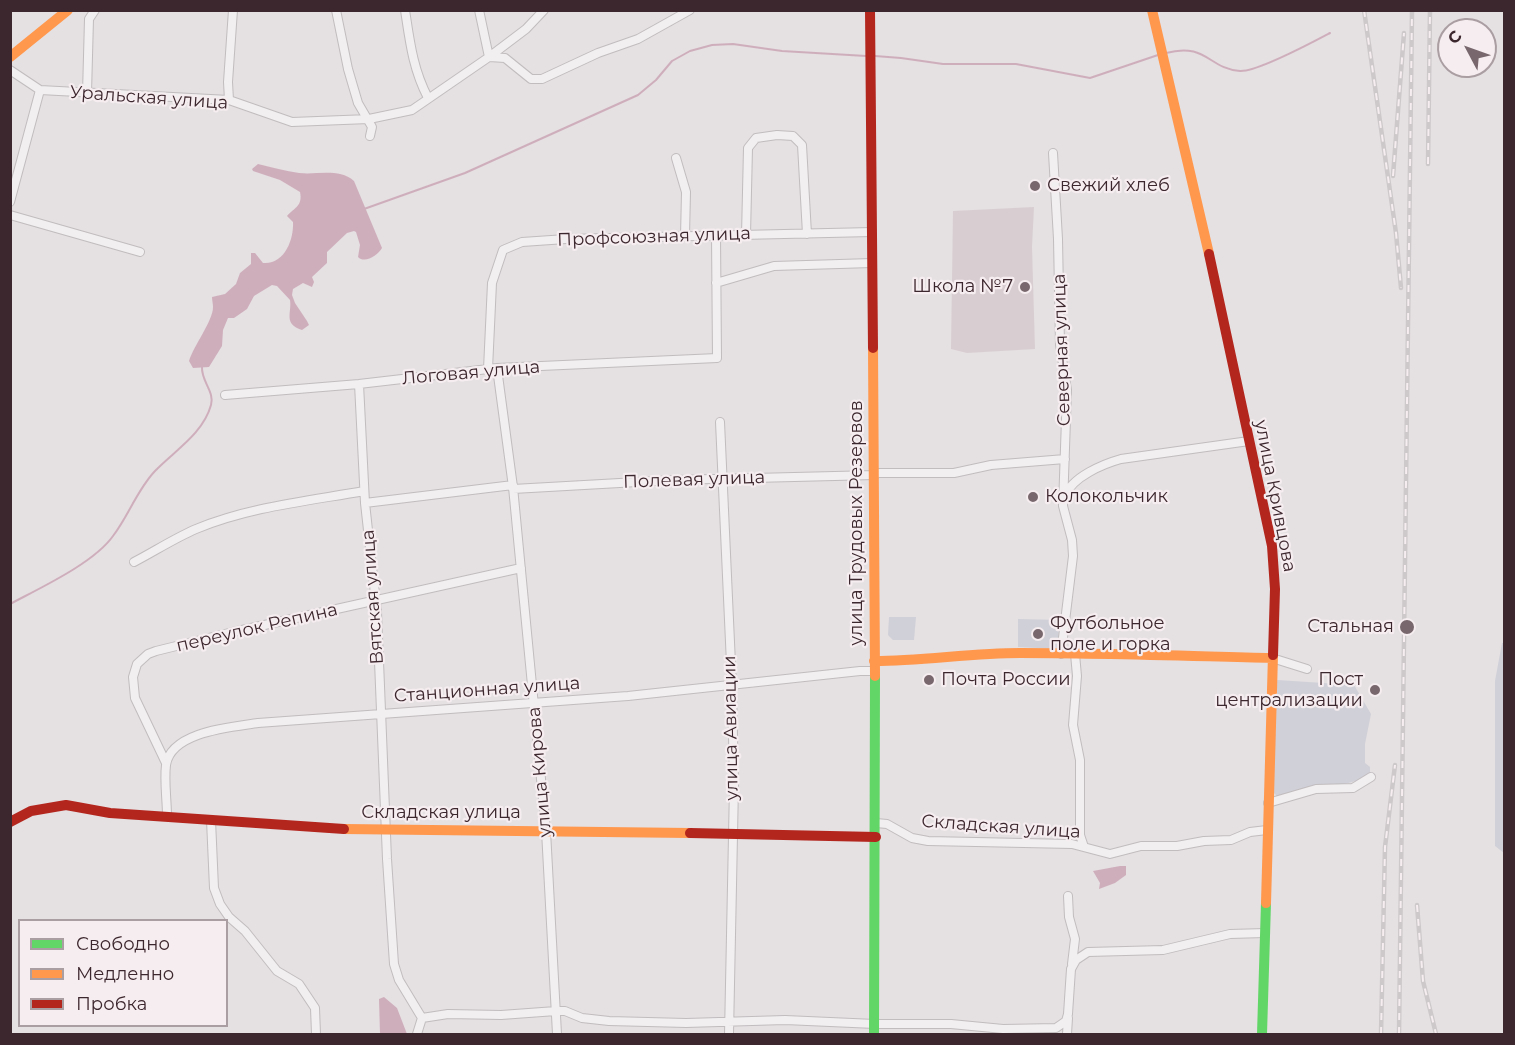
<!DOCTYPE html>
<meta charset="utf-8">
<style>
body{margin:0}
#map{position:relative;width:1515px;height:1045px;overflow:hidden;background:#e5e0e2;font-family:Montserrat,sans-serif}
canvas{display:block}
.frame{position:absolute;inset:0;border:12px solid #3d272e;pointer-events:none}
.legend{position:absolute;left:18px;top:919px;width:210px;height:108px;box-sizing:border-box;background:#f5edef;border:2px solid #ab9ea2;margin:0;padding:8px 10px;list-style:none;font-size:18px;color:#3d272e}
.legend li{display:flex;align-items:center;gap:12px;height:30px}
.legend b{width:30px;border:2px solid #ab9ea2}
.north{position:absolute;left:1437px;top:18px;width:60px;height:60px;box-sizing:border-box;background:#f5edef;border:2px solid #ab9ea2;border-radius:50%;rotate:311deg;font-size:16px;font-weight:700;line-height:24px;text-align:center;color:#3d272e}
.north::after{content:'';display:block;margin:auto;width:21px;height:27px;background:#78686d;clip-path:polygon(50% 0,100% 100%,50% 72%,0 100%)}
</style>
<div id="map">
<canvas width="1515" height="1045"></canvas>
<div class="frame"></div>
<ul class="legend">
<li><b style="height:8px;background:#63d668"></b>Свободно</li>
<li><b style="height:8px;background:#ff974d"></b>Медленно</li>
<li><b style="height:8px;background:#b3261e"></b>Пробка</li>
</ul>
<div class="north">С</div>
</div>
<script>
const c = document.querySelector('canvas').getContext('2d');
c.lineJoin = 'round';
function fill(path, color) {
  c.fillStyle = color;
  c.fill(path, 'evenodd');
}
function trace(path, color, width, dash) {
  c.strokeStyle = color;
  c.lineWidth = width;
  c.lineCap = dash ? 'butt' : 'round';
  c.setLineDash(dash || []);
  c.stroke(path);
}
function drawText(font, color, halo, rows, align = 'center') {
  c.font = font + ' Montserrat,sans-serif';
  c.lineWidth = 4.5;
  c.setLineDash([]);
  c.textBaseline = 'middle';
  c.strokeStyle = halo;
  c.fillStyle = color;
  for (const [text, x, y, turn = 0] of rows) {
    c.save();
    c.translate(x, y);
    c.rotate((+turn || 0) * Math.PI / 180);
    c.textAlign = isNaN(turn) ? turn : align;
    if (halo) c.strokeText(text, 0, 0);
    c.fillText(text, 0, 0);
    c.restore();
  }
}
const built = new Path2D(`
 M1034,207L1032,247L1035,349L967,353L951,349L953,211Z`);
const green = new Path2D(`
 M889,617H916L914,640H893L888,635Z
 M1018,619L1060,620L1057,649L1018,647Z
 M1502,643H1504V853L1495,846V681Z
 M1277,680L1354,685L1371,714L1365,744V763L1370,767V774C1353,785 1335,785 1315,787C1302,788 1290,792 1277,796L1273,792Z`);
const water = new Path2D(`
 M258,164C271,167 286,171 299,173C318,175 339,168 354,181L382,248C378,255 365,264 358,257L360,245L356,232L354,231L347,233L327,252V263L312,277L314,282L312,287L303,283L293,289L292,295L295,303L307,321L309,325L302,330C283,324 292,313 290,300L277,286L272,285L254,296L247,309L234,318H228L223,330L222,346L209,367L193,368L189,361C194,345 213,321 213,307C213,304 212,300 212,297L225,294L236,284L240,273L251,264V253H255L263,263C284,265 294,240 293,222L287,216C294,208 303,206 300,192L280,180L253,171L252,169Z
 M1120,866H1126V875L1115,883L1099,889L1100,883L1093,871Z
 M384,997L397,1008L407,1034H380L379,999Z`);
const stream = new Path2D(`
 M1166,53C1206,42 1209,69 1240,71C1257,72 1313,42 1330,33
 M875,56L901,58L943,64H1016L1090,78L1158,55
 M364,209L465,173L638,95L656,80L672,61L690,51L712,45L733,44L782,51L866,56
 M10,604C40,588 94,563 113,536C129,515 137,490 155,471C174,451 203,434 211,405C215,392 201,381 202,367`);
const street = new Path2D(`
 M336,10L348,69L358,103L372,127L370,136
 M405,10C410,43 413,69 428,98
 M479,10L489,57L505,58L531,79H542L598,53L638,39L690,10
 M10,70L40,90L229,100L292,122L369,119L412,110L489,57L526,29L544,10
 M87,93L89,19L95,10
 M229,100L228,82L233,10
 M1053,153L1058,239L1060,345L1067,390L1063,506L1072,540L1073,556L1061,654
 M676,158L686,192L685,236
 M10,202L40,90
 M10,215L140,252
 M746,235L748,148L756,138L777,135L793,136L802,145L807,234
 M716,283L774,266L872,263
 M497,368L513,487L546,831L557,1034
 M488,369L492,283L503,250L522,242L566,239L872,232
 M359,384L365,503L377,612L387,859L394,964L399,980L422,1018
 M225,395L359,384L497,368L717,358L716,236
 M720,422L732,686L734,786L729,1034
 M875,473H954L991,465L1065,459
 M513,489L673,480L875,475
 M1065,496C1072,477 1103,464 1121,459L1249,441
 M365,503L513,485
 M134,562C155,551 175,538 196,529C249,507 308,501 364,491
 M1075,654L1077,676L1073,725L1080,760V835L1084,847
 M1272,658L1307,669
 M166,763L135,698L133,677L137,664L148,654L156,651L233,632L521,568
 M1268,803L1316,789L1353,788L1371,777
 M167,816C167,800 164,781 166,765C171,731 233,727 258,723L628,696L860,671H875
 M211,820L214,888L220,904L229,917L245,931L277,971L299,984L315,1008L316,1034
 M876,823L887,824L912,838L928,841L1072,844L1110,854L1141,846H1177L1204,841L1231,840L1250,832L1267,830
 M1068,896L1069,917L1075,939L1072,964
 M422,1018L448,1014L501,1015L556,1011H565L582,1018L609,1021L686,1023L785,1020L875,1024H951L1003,1029L1056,1028L1066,1021L1068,1014L1071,969L1076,960L1088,952L1163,950L1230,934L1265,933
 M417,1034L422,1018
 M1067,1034L1068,1018`);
const fast = new Path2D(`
 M874,1034L875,676
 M1262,1034L1266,903`);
const slow = new Path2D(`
 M1152,10L1209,254
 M10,57L68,10
 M873,348L875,676
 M874,661C923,661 971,653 1020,653C1104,653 1188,656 1272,658
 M344,829L690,833
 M1266,903L1273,655`);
const jam = new Path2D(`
 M870,10L873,348
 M1209,254L1272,546L1275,589L1273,655
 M10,822L31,811L66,805L110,813L344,829
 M690,833L876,837`);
const rail = new Path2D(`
 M1364,10L1396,233L1401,288
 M1428,164L1430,10
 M1393,176L1404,33
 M1417,905L1423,981L1436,1034
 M1381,1034L1385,847L1395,765
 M1399,1034L1412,10`);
const markers = [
 [1035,186,6,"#78686d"],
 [1025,287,6,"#78686d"],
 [1033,497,6,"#78686d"],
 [1407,627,8,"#78686d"],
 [1038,634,6,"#78686d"],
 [929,680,6,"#78686d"],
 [1375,690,6,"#78686d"]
];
const streetNames = [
 ["Уральская улица",149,98,4],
 ["Профсоюзная улица",654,237,-2],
 ["Северная улица",1062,350,-92],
 ["Логовая улица",471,373,-5],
 ["Полевая улица",694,480,-2],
 ["улица Кривцова",1275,496,79],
 ["улица Трудовых Резервов",857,523,-90],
 ["Вятская улица",373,597,-94],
 ["переулок Репина",257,628,-13],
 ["Станционная улица",487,690,-4],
 ["улица Авиации",731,728,-91],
 ["улица Кирова",540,772,-95],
 ["Складская улица",441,813],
 ["Складская улица",1001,827,4]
];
const poiNames = [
 ["Свежий хлеб",1047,186],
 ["Школа №7",1013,287,"right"],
 ["Колокольчик",1045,497],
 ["Футбольное",1050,624],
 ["поле и горка",1050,645],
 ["Стальная",1394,627,"right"],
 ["Почта России",941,680],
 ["Пост",1363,680,"right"],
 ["централизации",1363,701,"right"]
];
fill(built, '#d8ced1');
fill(green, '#d0d0d8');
fill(water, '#cfaebc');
trace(stream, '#cfaebc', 2);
trace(street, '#c1bcbe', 10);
trace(street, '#f1eff0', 8);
trace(fast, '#63d668', 10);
trace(slow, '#ff974d', 10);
trace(jam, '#b3261e', 10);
trace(rail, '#cdc8ca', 4.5);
trace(rail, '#f5edef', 2, [7]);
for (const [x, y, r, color] of markers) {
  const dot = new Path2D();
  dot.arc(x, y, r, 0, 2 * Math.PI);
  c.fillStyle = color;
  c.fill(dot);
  trace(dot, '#f5edef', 2);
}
drawText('18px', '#3d272e', '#f5edef', streetNames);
drawText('18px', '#3d272e', '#f5edef', poiNames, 'left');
</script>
